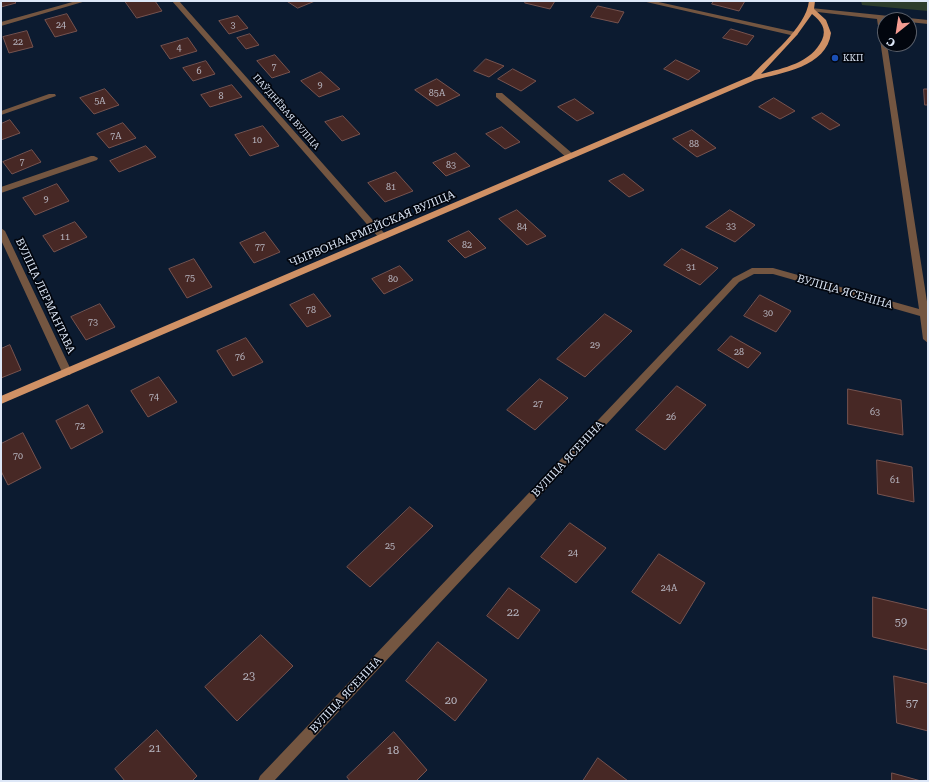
<!DOCTYPE html>
<meta charset="utf-8">
<style>
body{margin:0}
#map{position:relative;width:929px;height:782px;overflow:hidden;background:#0c1b30;font-family:"Roboto Serif",serif}
canvas{display:block}
.frame{position:absolute;inset:0;border:2px solid #dde7f7;pointer-events:none}
.north{position:absolute;left:877px;top:12px;width:40px;height:40px;box-sizing:border-box;background:#02060e;border:1px solid #5a606b;border-radius:50%;rotate:210deg;font-size:11px;font-weight:700;line-height:16px;text-align:center;color:#dde7f7}
.north::after{content:'';display:block;margin:auto;width:14px;height:18px;background:#f59c91;clip-path:polygon(50% 0,100% 100%,50% 72%,0 100%)}
</style>
<div id="map">
<canvas width="929" height="782"></canvas>
<div class="frame"></div>
<div class="north">С</div>
</div>
<script>
const c = document.querySelector('canvas').getContext('2d');
c.lineJoin = 'round';
function fill(path, color) {
  c.fillStyle = color;
  c.fill(path, 'evenodd');
}
function trace(path, color, width, dash) {
  c.strokeStyle = color;
  c.lineWidth = width;
  c.lineCap = dash ? 'butt' : 'round';
  c.setLineDash(dash || []);
  c.stroke(path);
}
function drawText(font, color, halo, rows, align = 'center') {
  c.font = font + ' "Roboto Serif",serif';
  c.lineWidth = 3.5;
  c.setLineDash([]);
  c.textBaseline = 'middle';
  c.strokeStyle = halo;
  c.fillStyle = color;
  for (const [text, x, y, turn = 0] of rows) {
    c.save();
    c.translate(x, y);
    c.rotate((+turn || 0) * Math.PI / 180);
    c.textAlign = isNaN(turn) ? turn : align;
    if (halo) c.strokeText(text, 0, 0);
    c.fillText(text, 0, 0);
    c.restore();
  }
}
const green = new Path2D(`
 M861,1H928V11L862,5Z`);
const building = new Path2D(`
 M1,1H14L16,3L1,7Z
 M125,1H155L162,11L137,18Z
 M287,1H315L298,8Z
 M526,1H555L550,9L525,3Z
 M714,1H745L739,11L712,4Z
 M598,6L624,12L618,23L591,17Z
 M67,14L77,31L55,37L45,20Z
 M238,16L248,28L229,34L219,21Z
 M731,29L754,36L747,45L723,38Z
 M27,31L33,47L9,53L3,37Z
 M250,34L259,45L246,49L237,38Z
 M188,38L197,51L170,59L161,46Z
 M275,55L290,72L272,78L257,61Z
 M486,59L504,66L489,77L474,71Z
 M676,60L700,71L688,80L664,69Z
 M206,61L215,74L193,81L183,68Z
 M513,69L536,81L521,91L498,79Z
 M321,72L340,89L319,97L301,81Z
 M437,79L460,95L437,106L415,90Z
 M232,85L242,97L210,107L201,95Z
 M105,89L119,105L94,114L80,98Z
 M924,89H928V105H925Z
 M774,98L795,111L780,119L759,107Z
 M575,99L594,113L577,121L558,107Z
 M822,113L840,125L830,130L812,118Z
 M343,116L360,134L342,141L325,122Z
 M10,120L20,133L1,140V124Z
 M123,123L136,138L109,148L97,134Z
 M263,126L279,146L250,156L235,135Z
 M502,127L520,142L505,149L486,134Z
 M692,130L716,148L697,157L673,139Z
 M146,146L156,157L119,172L110,161Z
 M32,150L41,162L12,174L3,162Z
 M456,153L470,166L446,176L433,163Z
 M396,172L413,191L385,202L368,183Z
 M624,174L644,190L629,197L609,181Z
 M57,184L69,201L35,215L23,198Z
 M517,210L546,236L527,245L499,219Z
 M730,210L755,225L735,242L706,227Z
 M75,222L87,237L54,252L43,236Z
 M469,231L486,248L465,258L448,241Z
 M265,232L280,252L254,263L240,243Z
 M682,249L718,268L700,285L664,265Z
 M194,259L212,287L187,298L169,269Z
 M400,266L413,280L384,294L372,279Z
 M314,294L331,316L307,327L290,305Z
 M760,295L791,311L776,332L744,316Z
 M100,304L115,327L86,340L71,317Z
 M605,314L632,331L585,377L557,359Z
 M731,336L761,353L748,368L718,350Z
 M246,338L263,362L233,376L217,351Z
 M10,345L21,370L1,378V349Z
 M159,377L177,402L148,417L131,391Z
 M540,379L568,398L535,430L507,410Z
 M677,386L706,405L665,450L636,430Z
 M848,389L901,400L903,435L848,424Z
 M88,405L103,432L71,449L56,421Z
 M23,433L41,468L8,485L1,471V444Z
 M877,460L912,467L914,502L878,494Z
 M410,507L433,526L370,587L347,567Z
 M570,523L606,548L576,583L541,557Z
 M659,554L705,583L680,624L632,592Z
 M509,588L540,610L518,639L487,616Z
 M873,597L928,610V650L873,637Z
 M261,635L293,666L237,721L205,687Z
 M438,642L487,680L455,721L406,681Z
 M894,676L928,684V731L897,723Z
 M157,730L197,776L192,781H125L115,769Z
 M394,732L427,770L416,781H350L347,777Z
 M598,758L628,781H583Z
 M892,773L921,781H892Z`);
const minor = new Path2D(`
 M76,1H86L1,26V22Z
 M172,1H179L385,234L386,236L385,238H379Z
 M642,1H654L795,32L798,34L795,36Z
 M811,8L928,20V24L909,22V20L884,19L885,44H887L928,308V343L923,339L920,316L773,274H754L739,282L274,781H258L260,776L733,278L752,268H773L919,309L877,19L809,11L808,10Z
 M496,93H502L573,154V158H567L496,97Z
 M49,94H55L56,96L1,115V111Z
 M91,156H94L98,158L97,160L1,193V187Z
 M1,228L5,231L72,372L70,375H64L62,372L1,240Z`);
const major = new Path2D(`
 M809,1H815L814,9L826,20L831,33C827,67 781,73 755,80L1,404V396L751,76C769,56 806,28 809,1ZM812,14C821,21 827,29 822,40C811,63 784,68 761,74L797,35Z`);
const markers = [
 [835,58,4,"#1a4fb4"]
];
const numberNames = [
 ["24",61,25],
 ["3",233,25],
 ["22",18,42],
 ["4",179,48],
 ["7",274,67],
 ["6",199,71],
 ["9",320,85],
 ["85А",437,93],
 ["8",221,96],
 ["5А",100,101],
 ["7А",116,136],
 ["10",257,140],
 ["88",694,144],
 ["7",22,162],
 ["83",451,165],
 ["81",391,187],
 ["9",46,199],
 ["33",731,226],
 ["84",522,227],
 ["11",65,237],
 ["82",467,245],
 ["77",260,247],
 ["31",691,267],
 ["75",190,278],
 ["80",393,279],
 ["78",311,310],
 ["30",768,313],
 ["73",93,322],
 ["29",595,345],
 ["28",739,352],
 ["76",240,357],
 ["74",154,397],
 ["27",538,404],
 ["63",875,412],
 ["26",671,417],
 ["72",80,426],
 ["70",18,456],
 ["61",895,480],
 ["25",390,546],
 ["24",573,553],
 ["24А",669,588]
];
const farPoinames = [
 ["ККП",843,58]
];
const farStreetnames = [
 ["ПАЎДНЁВАЯ ВУЛІЦА",286,112,49]
];
const streetNames = [
 ["ЧЫРВОНААРМЕЙСКАЯ ВУЛІЦА",372,229,-23],
 ["ВУЛІЦА ЯСЕНІНА",845,292,16],
 ["ВУЛІЦА ЛЕРМАНТАВА",45,296,65],
 ["ВУЛІЦА ЯСЕНІНА",568,459,-47],
 ["ВУЛІЦА ЯСЕНІНА",346,695,-47]
];
const nearNumbernames = [
 ["22",513,613],
 ["59",901,623],
 ["23",249,677],
 ["20",451,701],
 ["57",912,704],
 ["21",155,749],
 ["18",393,751]
];
fill(green, '#2d3d2c');
fill(building, '#472825');
trace(building, '#76534f', 1);
fill(minor, '#745641');
fill(major, '#d09165');
for (const [x, y, r, color] of markers) {
  const dot = new Path2D();
  dot.arc(x, y, r, 0, 2 * Math.PI);
  c.fillStyle = color;
  c.fill(dot);
  trace(dot, '#02060e', 1.5);
}
drawText('9px', '#b8b7c2', null, numberNames);
drawText('9px', '#dde7f7', '#02060e', farPoinames, 'left');
drawText('9px', '#dde7f7', '#02060e', farStreetnames);
drawText('11px', '#dde7f7', '#02060e', streetNames);
drawText('11px', '#b8b7c2', null, nearNumbernames);
</script>
